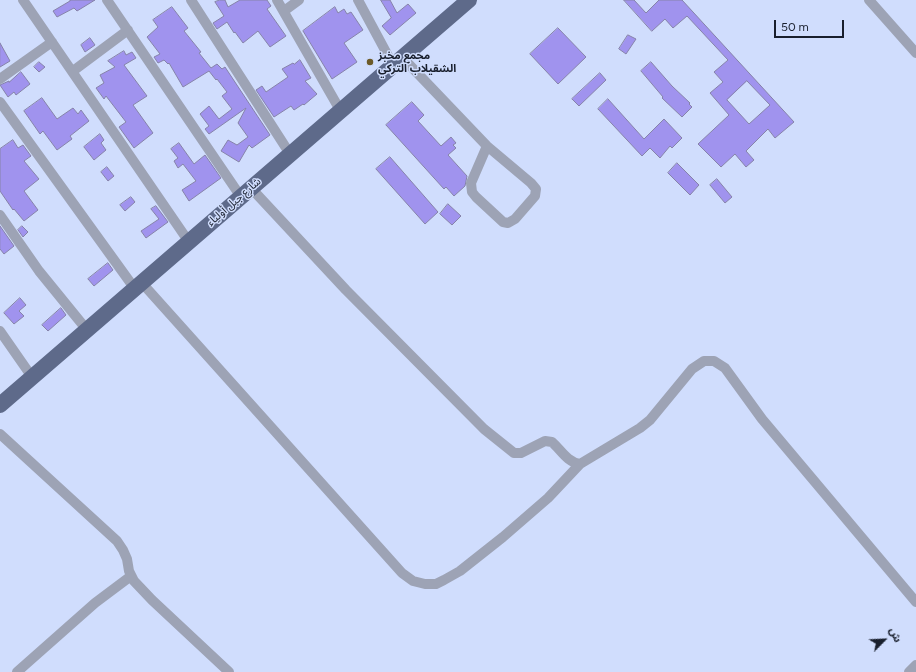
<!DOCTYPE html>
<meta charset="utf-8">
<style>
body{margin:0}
#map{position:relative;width:916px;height:672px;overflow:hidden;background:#d0ddfd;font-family:Figtree,"Noto Sans Arabic",sans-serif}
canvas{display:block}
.north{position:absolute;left:864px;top:620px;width:40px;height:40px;-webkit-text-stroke:3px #d0ddfd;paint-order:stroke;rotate:66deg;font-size:11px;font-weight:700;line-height:16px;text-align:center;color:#191f2d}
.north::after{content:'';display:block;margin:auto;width:14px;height:18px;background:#191f2d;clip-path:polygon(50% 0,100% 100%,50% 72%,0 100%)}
.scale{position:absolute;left:774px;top:20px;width:70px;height:18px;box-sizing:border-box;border:2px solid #191f2d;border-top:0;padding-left:5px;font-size:12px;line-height:14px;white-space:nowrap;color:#191f2d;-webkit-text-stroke:3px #d0ddfd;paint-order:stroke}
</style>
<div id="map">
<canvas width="916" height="672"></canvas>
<div class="north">ش</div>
<div class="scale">50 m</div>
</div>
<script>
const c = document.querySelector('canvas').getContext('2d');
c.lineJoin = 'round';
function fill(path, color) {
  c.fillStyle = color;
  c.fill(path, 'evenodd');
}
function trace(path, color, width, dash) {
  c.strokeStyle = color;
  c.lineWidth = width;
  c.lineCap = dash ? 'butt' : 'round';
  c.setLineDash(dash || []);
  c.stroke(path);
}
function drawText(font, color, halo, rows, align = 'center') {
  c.font = font + ' Figtree,"Noto Sans Arabic",sans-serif';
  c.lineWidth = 3;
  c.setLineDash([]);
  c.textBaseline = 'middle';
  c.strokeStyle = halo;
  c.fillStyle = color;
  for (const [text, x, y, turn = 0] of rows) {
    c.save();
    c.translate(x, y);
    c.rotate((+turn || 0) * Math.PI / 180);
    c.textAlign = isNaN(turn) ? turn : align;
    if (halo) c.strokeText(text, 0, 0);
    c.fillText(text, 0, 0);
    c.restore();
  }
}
const building = new Path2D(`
 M70,0H95L77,11L74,8L57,17L53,11L70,1Z
 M220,0H225L228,7L240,0H267L271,6L267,9L286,36L270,47L258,31L243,43L235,32L234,33L227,22L217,29L213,23L224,16L215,2Z
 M381,0H390L397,13L408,4L416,13L390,35L382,26L391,18Z
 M624,0H634L646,13L659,0H682L794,122L775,138L768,129L746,151L754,160L746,167L735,154L721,167L698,144L729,115L710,93L723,82L714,72L728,60L687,16L673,28L665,19L652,31ZM747,81L770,105L749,124L727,100Z
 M172,7L188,28L184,31L201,52L199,53L211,68L217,64L222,69L225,67L270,135L252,148L249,145L239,162L221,151L228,140L237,145L248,137L238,123L246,108L209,134L205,129L209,126L200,114L209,106L219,119L232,109L222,96L227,92L217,79L216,80L209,71L183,87L169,63L168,64L164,60L158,63L154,57L160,54L147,37L158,27L153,20Z
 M335,7L338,13L344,9L347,14L351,12L363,30L344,43L357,62L332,79L303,31Z
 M558,28L586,57L558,84L530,54Z
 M628,35L636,39L626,54L619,49Z
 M90,38L95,45L85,52L81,45Z
 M0,43L10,61L0,67Z
 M124,51L126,55L132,52L136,58L124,65L147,96L133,105L153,133L134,148L119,127L126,122L106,96L104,99L96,88L104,83L100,75L115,67L108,61Z
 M300,60L311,78L305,81L317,94L304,105L303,104L294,110L291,106L274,117L256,90L262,86L266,92L288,77L282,69L293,63L294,64Z
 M39,62L45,67L39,72L34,67Z
 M651,62L672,86L690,103L689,104L692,107L682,117L662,98L663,97L641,71Z
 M21,72L30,84L16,95L14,92L8,97L0,85L9,81V82Z
 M600,73L606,80L579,106L572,99Z
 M42,98L57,119L73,108L78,114L81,110L89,121L70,136L72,139L57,150L43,131L40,134L24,111Z
 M608,99L644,139L664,119L682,138L672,148L670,146L660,158L650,148L642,156L598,109Z
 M412,102L424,115L418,121L441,146L451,137L456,143L453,145L456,148L448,155L467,176L465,186L454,196L446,187L444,189L386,125Z
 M100,134L104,140L101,143L106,150L94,160L84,147Z
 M13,140L18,148L23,145L31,156L24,161L39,179L24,191L38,210L24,221L14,209L13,210L0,191V149Z
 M179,143L194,164L205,155L221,178L189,201L182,190L196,181L183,164L178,168L174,161L178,158L171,149Z
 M390,157L438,212L425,224L376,169Z
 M677,163L699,185L690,195L668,173Z
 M107,167L114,176L108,181L101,172Z
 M717,179L732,197L725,203L710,185Z
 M131,197L135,202L125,211L120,205Z
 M448,204L461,216L452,225L440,214Z
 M156,206L168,222L146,238L141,231L159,219L151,209Z
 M0,226L14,246L4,254L0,249Z
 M22,226L28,232L23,237L18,230Z
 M108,263L113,270L94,286L88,279Z
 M20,298L26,305L19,311L24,316L14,324L4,313Z
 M61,308L66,315L48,331L42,325Z`);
const minor = new Path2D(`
 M23,0L189,242
 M107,0L241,197
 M191,0L290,154
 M277,0L340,110
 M358,0L393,65
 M869,0L916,53
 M284,11L299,0
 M402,57L487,146L531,183L536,189L535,196L515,219L508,223L503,222L476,197L472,192L471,183L487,146
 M73,71L128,30
 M0,79L52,42
 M0,102L135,289
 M251,188L346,290L484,429L514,453H521L545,441L552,442C561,450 567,462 580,464
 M0,215L39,271L87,330
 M142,283L402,573L413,581L425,584H436L444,580L460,571L503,537L548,498L580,464L640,428L650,420L692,369L704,361H714L725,368L762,419L916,602
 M0,331L32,377
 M0,434L117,541L123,550L127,559L129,571L134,581L152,600L229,672
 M17,672L95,603L131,576
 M909,672L916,665`);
const trunk = new Path2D(`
 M0,405L469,0`);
const markers = [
 [370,62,4,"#6c5a28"]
];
const poiNames = [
 ["مجمع مخبز",378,56],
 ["الشقيلاب التركي",378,69]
];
const streetNames = [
 ["شارع جبل أولياء",234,202,-41]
];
fill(building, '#a093ee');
trace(building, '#8683a9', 1);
trace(minor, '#9da3b5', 10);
trace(trunk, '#5e6a8a', 16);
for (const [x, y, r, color] of markers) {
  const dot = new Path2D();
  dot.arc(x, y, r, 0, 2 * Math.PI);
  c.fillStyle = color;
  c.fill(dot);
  trace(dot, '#d0ddfd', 1.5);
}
drawText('bold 11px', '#191f2d', '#d0ddfd', poiNames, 'left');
drawText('11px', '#191f2d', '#d0ddfd', streetNames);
</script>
